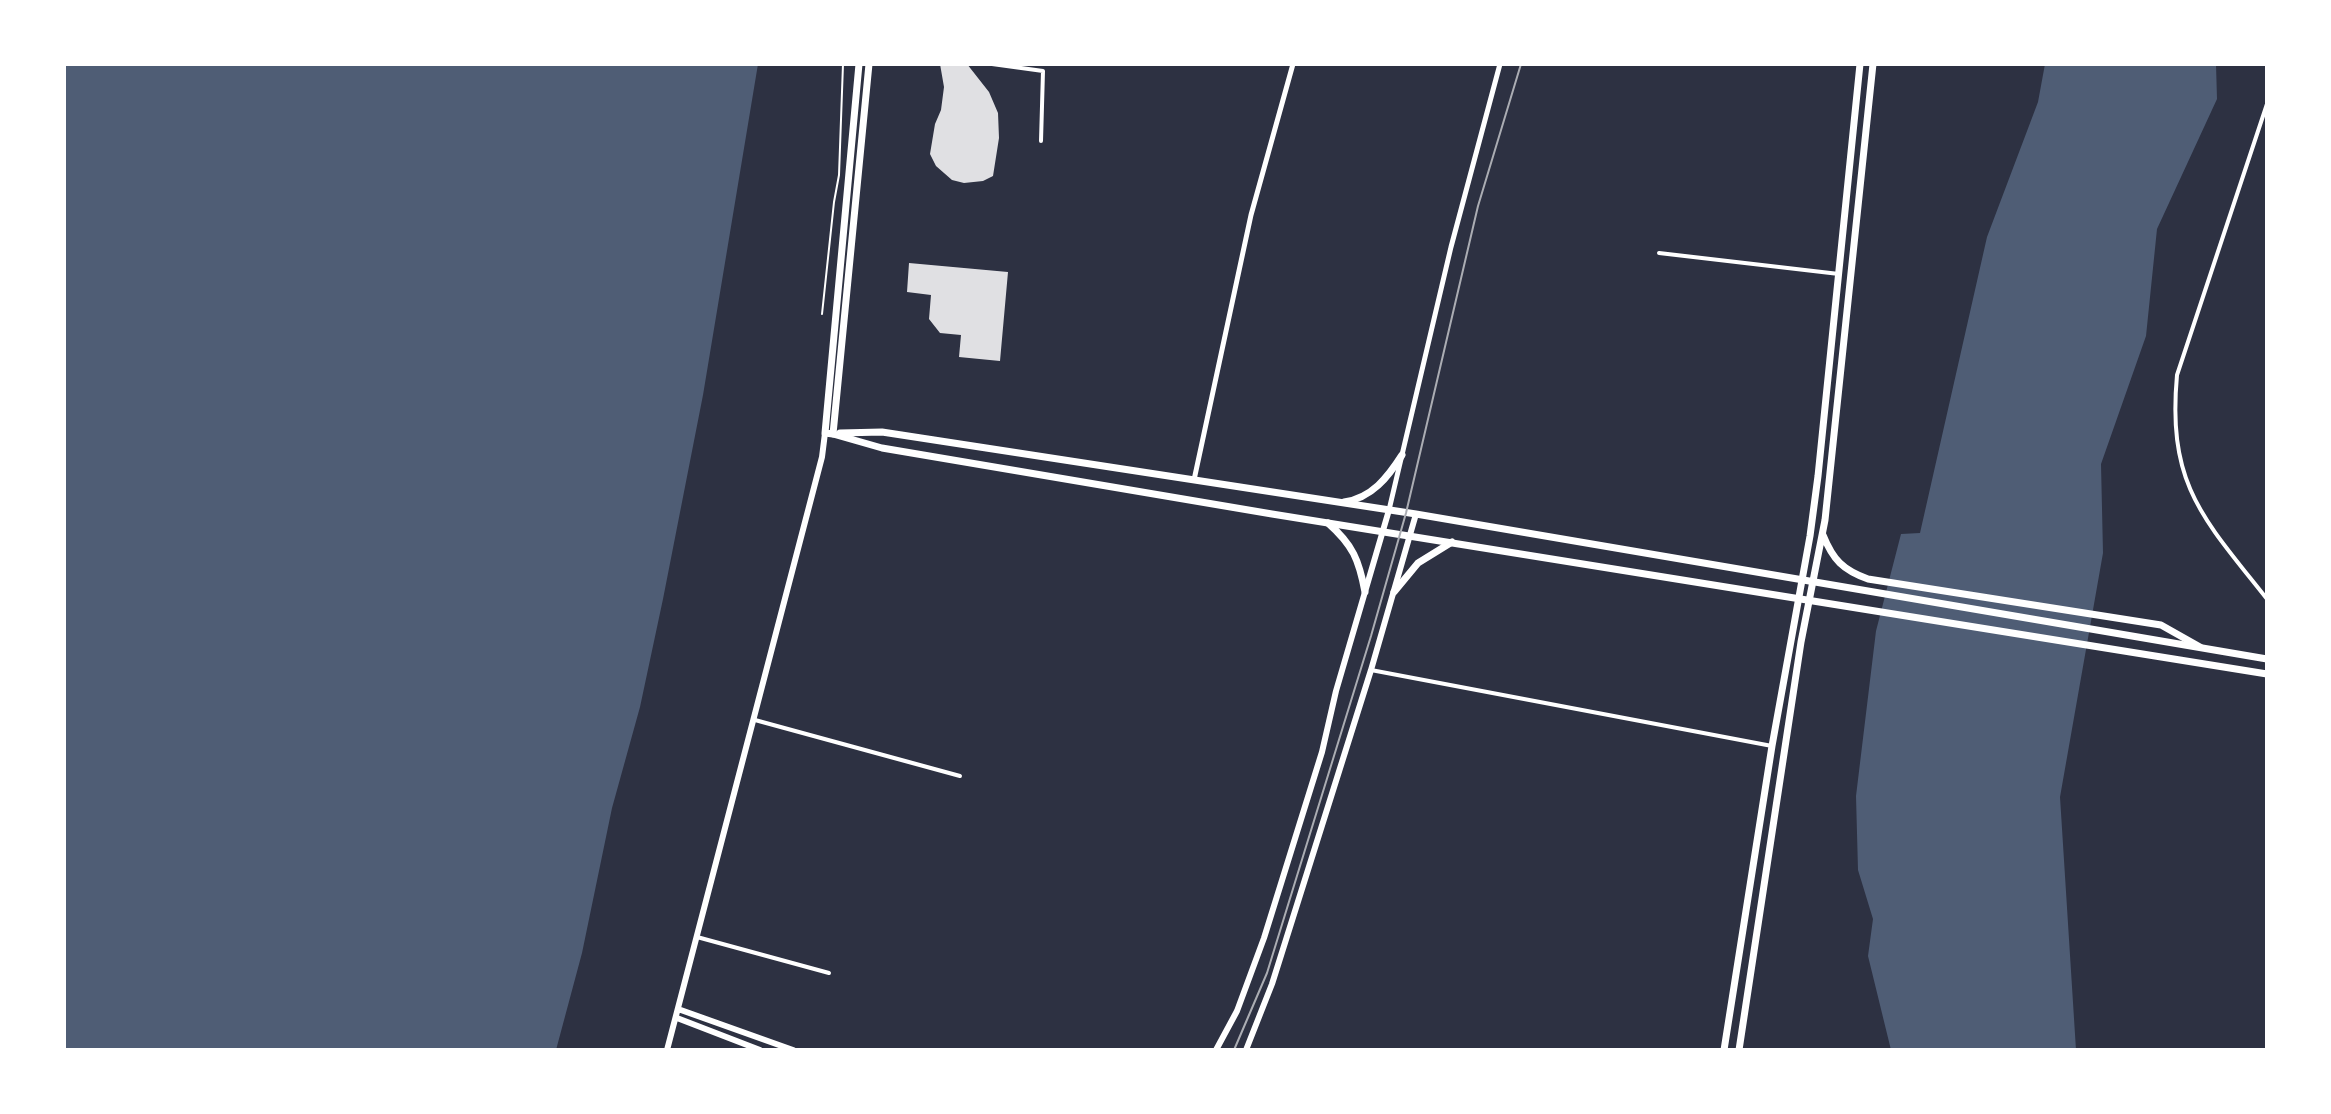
<!DOCTYPE html>
<style>
body{margin:0}
#map{position:relative;width:2331px;height:1114px;overflow:hidden;background:#2d3142;font-family:"DM Sans",sans-serif}
canvas{display:block}
.frame{position:absolute;inset:0;border:66px solid #fff;pointer-events:none}
</style>
<div id="map">
<canvas width="2331" height="1114"></canvas>
<div class="frame"></div>
</div>
<script>
const c = document.querySelector('canvas').getContext('2d');
c.lineJoin = 'round';
function fill(path, color) {
  c.fillStyle = color;
  c.fill(path, 'evenodd');
}
function trace(path, color, width, dash) {
  c.strokeStyle = color;
  c.lineWidth = width;
  c.lineCap = dash ? 'butt' : 'round';
  c.setLineDash(dash || []);
  c.stroke(path);
}
const water = new Path2D(`
 M64,64H758L703,395L663,599L640,707L612,808L582,953L556,1050H64Z
 M2045,64H2216L2217,99L2157,229L2146,336L2101,464L2103,553L2060,797L2076,1050H1891L1868,956L1873,919L1858,870L1856,796L1876,631L1901,534L1920,533L1987,237L2038,102Z`);
const building = new Path2D(`
 M940,64H967L989,92L998,113L999,138L993,176L983,181L964,183L952,180L936,166L930,154L935,124L941,110L944,87Z
 M909,263L1008,272L1000,361L959,357L961,335L940,333L929,319L931,295L907,292Z`);
const path = new Path2D(`
 M822,314L834,202L839,175L843,64`);
const minor = new Path2D(`
 M992,64L1043,71L1041,141
 M2267,104L2177,375C2167,485 2203,518 2267,599
 M1659,253L1839,274
 M1371,670L1772,746
 M755,720L960,776
 M697,937L829,973`);
const tertiary = new Path2D(`
 M1194,480L1251,215L1293,64
 M1389,510L1451,247L1500,64`);
const secondary = new Path2D(`
 M678,1009L793,1050
 M677,1018L760,1050
 M667,1050L822,457L825,433
 M1216,1050L1237,1011L1264,938L1322,752L1336,691L1389,510
 M1246,1050L1272,984L1371,670L1416,514`);
const primary = new Path2D(`
 M859,64L825,433L833,434L869,64
 M1344,502C1372,498 1388,477 1402,455
 M1328,523C1353,545 1359,560 1365,592
 M1823,535C1833,560 1843,570 1868,579L2161,625L2200,647
 M1394,592L1418,563L1452,542
 M1724,1050L1772,746L1810,536L1818,476L1860,64
 M1739,1050L1801,642L1825,520L1873,64`);
const trunk = new Path2D(`
 M840,433L882,432L1416,514L2267,659
 M833,434L882,448L1272,514L2267,674`);
const tram = new Path2D(`
 M1234,1050L1267,973L1371,636L1406,513L1478,206L1521,64`);
fill(water, '#4f5d75');
fill(building, '#e0e0e3');
trace(path, '#fff', 2);
trace(minor, '#fff', 4);
trace(tertiary, '#fff', 5);
trace(secondary, '#fff', 6);
trace(primary, '#fff', 7);
trace(trunk, '#fff', 7);
trace(tram, '#abadb3', 2);
</script>
